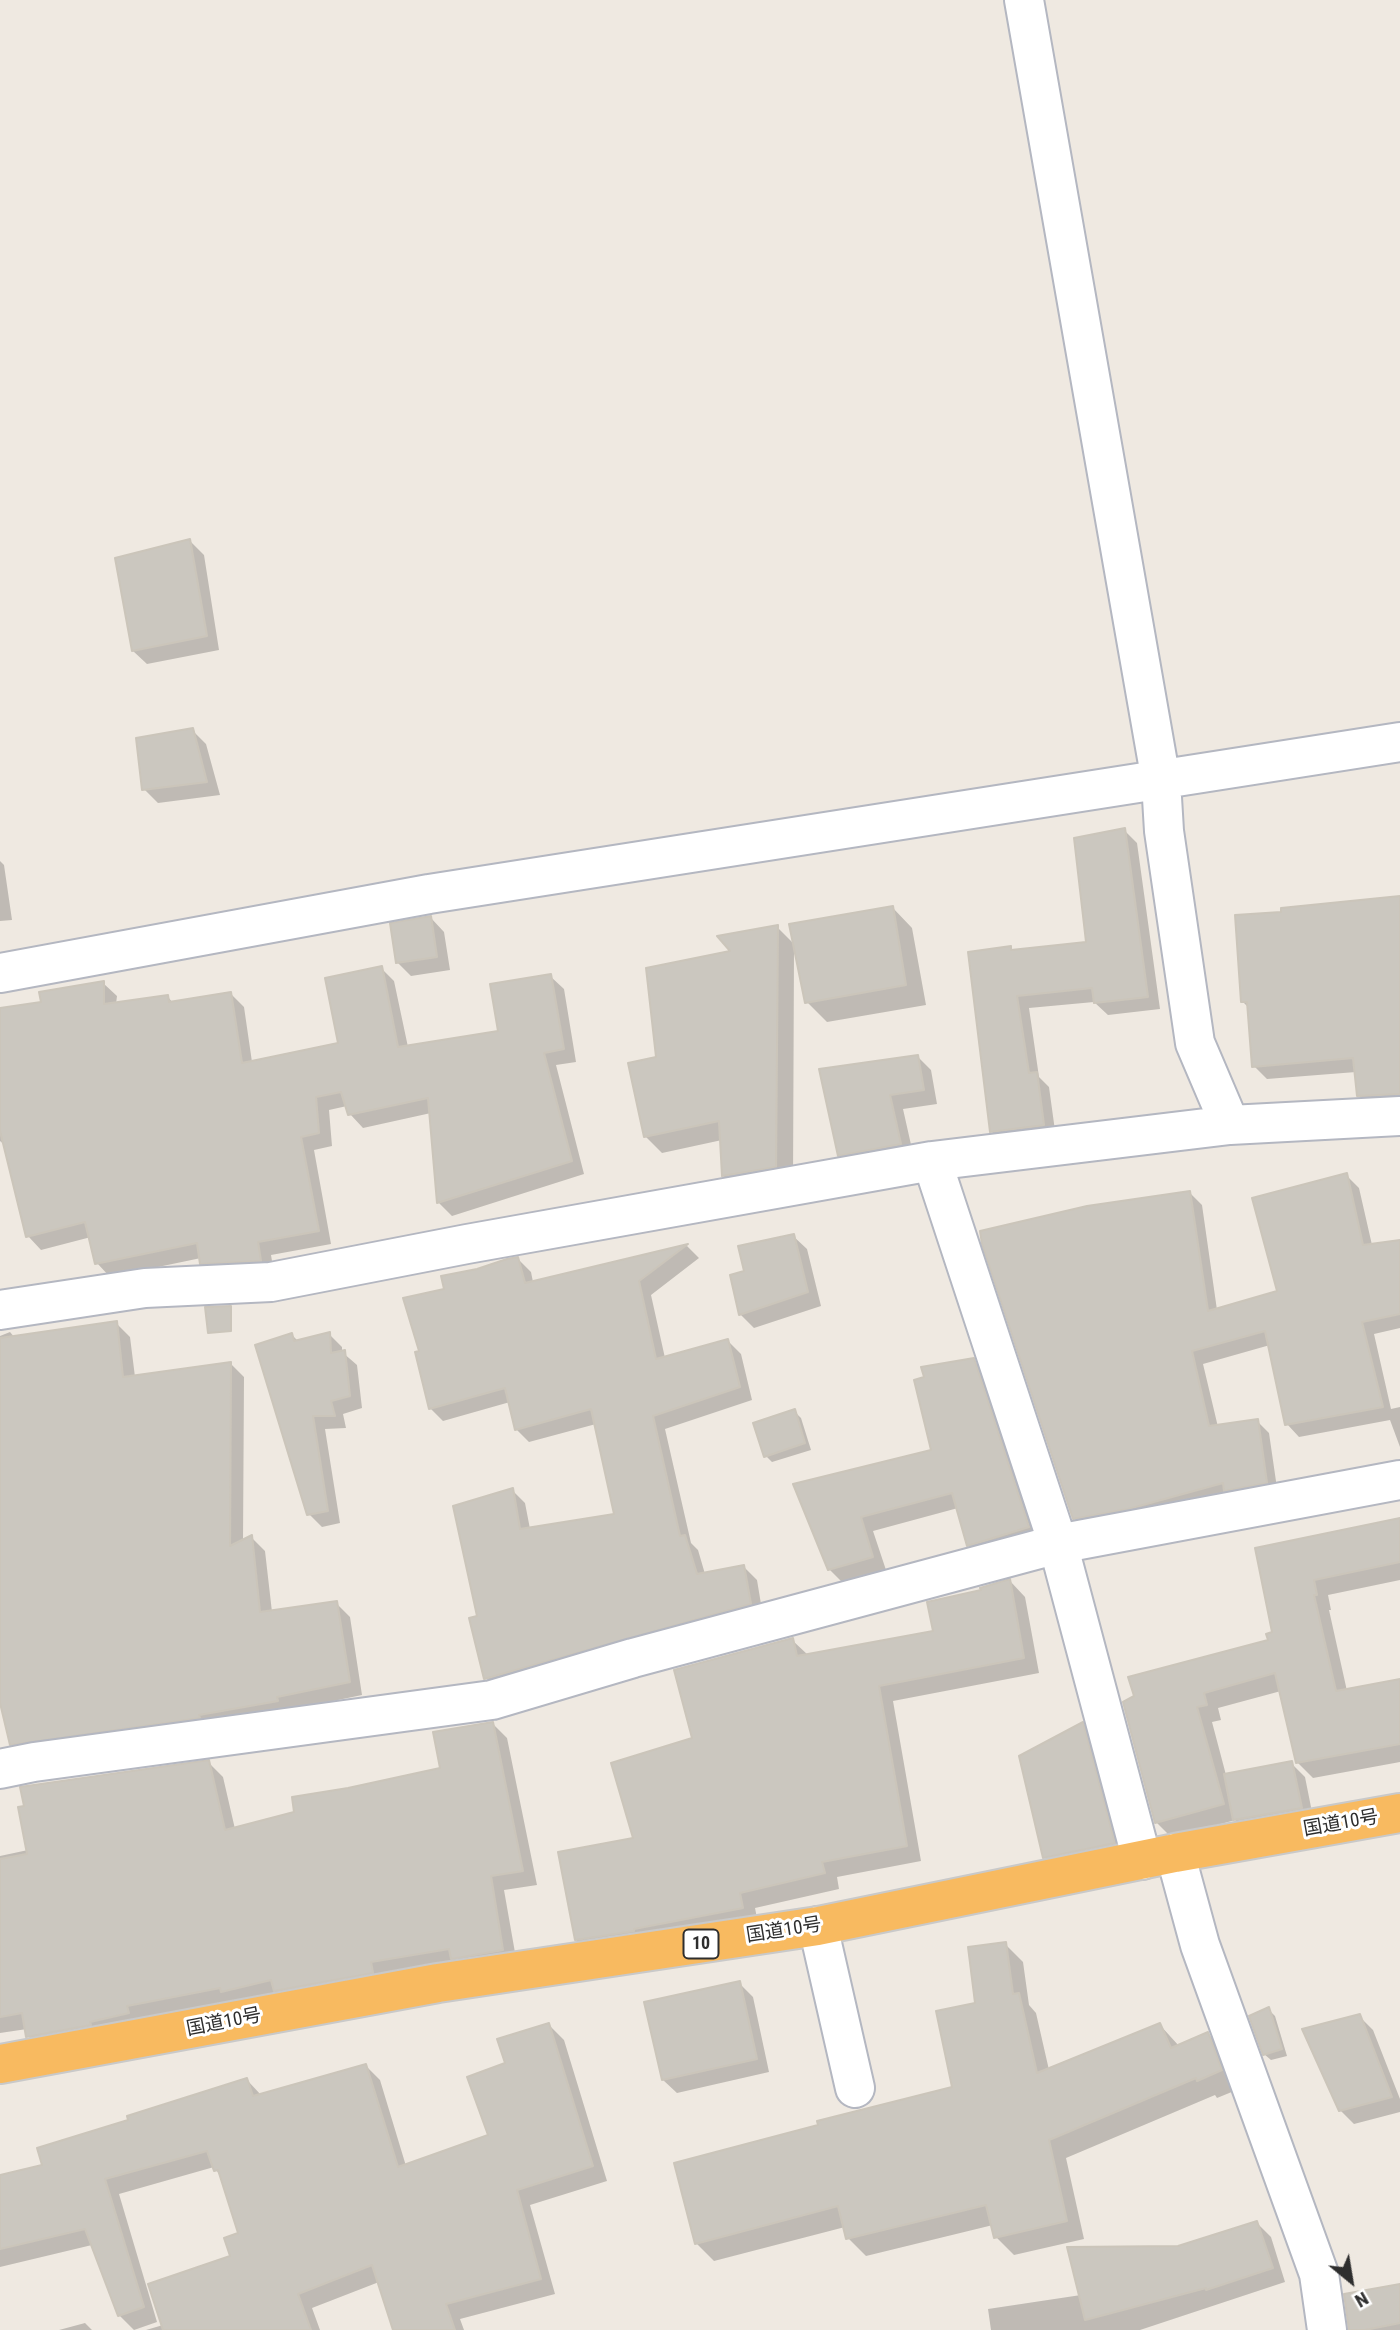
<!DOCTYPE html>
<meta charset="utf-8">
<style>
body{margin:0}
#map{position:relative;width:1400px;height:2330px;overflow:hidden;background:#efe9e1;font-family:"Roboto Condensed",sans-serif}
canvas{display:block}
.north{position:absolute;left:1316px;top:2246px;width:70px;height:70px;-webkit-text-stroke:5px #fff;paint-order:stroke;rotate:150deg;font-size:19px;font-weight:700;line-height:28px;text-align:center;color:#2e2e2e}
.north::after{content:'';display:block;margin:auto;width:24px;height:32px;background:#2e2e2e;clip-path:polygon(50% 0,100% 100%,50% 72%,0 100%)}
</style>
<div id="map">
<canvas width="1400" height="2330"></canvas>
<div class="north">N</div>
</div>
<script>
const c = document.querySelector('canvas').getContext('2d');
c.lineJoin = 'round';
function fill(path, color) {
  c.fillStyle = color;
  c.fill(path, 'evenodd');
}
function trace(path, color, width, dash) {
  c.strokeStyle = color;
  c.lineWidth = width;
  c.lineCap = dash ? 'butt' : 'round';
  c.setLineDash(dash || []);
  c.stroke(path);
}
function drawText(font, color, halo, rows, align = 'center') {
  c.font = font + ' "Roboto Condensed","Noto Sans JP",sans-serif';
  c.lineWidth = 6;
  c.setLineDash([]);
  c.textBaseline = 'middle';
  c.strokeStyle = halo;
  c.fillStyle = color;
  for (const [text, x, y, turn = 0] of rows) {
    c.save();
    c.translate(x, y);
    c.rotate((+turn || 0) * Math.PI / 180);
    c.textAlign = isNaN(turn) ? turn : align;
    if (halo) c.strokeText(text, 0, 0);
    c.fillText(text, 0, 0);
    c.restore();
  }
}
const shadow = new Path2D(`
 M190,541L204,555L219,650L147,664L133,651Z
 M192,730L206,744L220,795L158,803L144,789Z
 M1124,830L1137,843L1160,1009L1108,1015L1094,1002L1029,1008L1039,1077L1049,1087L1056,1138L1004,1144L991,1131L1010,948L1014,952L1088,944Z
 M0,861L4,865L12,920L0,921Z
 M1400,897V1108L1372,1109L1359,1096L1356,1072L1267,1079L1254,1066L1249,1008L1243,1002L1283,913Z
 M892,907L912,928L926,1005L827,1022L807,1002L794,950L793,1183L740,1192L723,1176L722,1140L662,1153L645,1136L658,1059L733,952L777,927L795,945Z
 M431,918L444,932L450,970L411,976L397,962Z
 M381,968L394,981L408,1047L500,1032L550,976L564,989L576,1062L556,1065L584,1174L452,1216L439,1203L431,1113L363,1128L350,1114L347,1106L329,1110L332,1146L314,1150L331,1244L271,1255L274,1273L215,1276L201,1263V1258L110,1277L97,1263L91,1237L41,1250L28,1236L6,1146L0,1141V1010L44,1003L103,983L117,996L116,1004L168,997L173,1003L231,994L244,1007L252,1062L340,1044Z
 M918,1057L931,1070L937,1104L903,1109L914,1158L853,1169L839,1155Z
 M1346,1175L1359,1188L1372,1245L1400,1242V1328L1374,1334L1391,1409L1400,1407V1447L1390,1420L1299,1437L1287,1424L1270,1345L1203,1364L1218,1427L1257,1421L1269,1433L1278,1495L1087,1531L1074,1518L1190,1193L1202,1205L1217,1310L1279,1292Z
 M793,1236L807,1249L821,1306L754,1328L740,1314L746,1272Z
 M687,1246L699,1258L651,1295L665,1358L728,1341L741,1354L752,1400L665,1429L691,1543L698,1550L705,1574L744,1567L757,1580L763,1616L499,1691L486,1678L479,1617L512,1490L525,1503L530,1529L616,1515L596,1424L529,1442L516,1429L510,1402L443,1421L430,1408L421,1352L446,1290L478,1271L518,1259L531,1272L533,1282Z
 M116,1323L130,1337L135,1377L230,1363L244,1377L243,1542L252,1538L265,1551L272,1612L336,1603L350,1617L362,1695L290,1710L25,1758L11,1744L0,1695V1336L10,1332L15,1338Z
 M329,1334L342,1347V1352L357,1365L362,1408L343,1414L346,1428L325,1429L340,1523L322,1527L309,1514L292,1335L299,1342Z
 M973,1360L987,1374L1042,1540L983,1559L969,1545L958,1508L873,1531L886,1570L843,1583L829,1569L796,1486L934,1451Z
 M794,1411L801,1418L811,1450L772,1462L766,1456Z
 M1400,1520V1580L1328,1595L1331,1610H1329L1347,1691L1400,1680V1762L1313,1778L1297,1762L1281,1691L1218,1708L1221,1720L1212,1722L1226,1775L1291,1763L1305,1777L1314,1822L1249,1833L1235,1820L1172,1838L1156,1822L1125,1702L1270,1642L1274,1634L1257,1549Z
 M1010,1581L1025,1597L1039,1673L893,1701L921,1861L837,1877L839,1889L755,1908L758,1923L592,1955L576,1940L694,1739L792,1640L808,1655L935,1633L983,1592Z
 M493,1724L507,1738L537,1885L504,1890L517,1964L42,2051L28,2036L27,2029L0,2033V1856L28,1850L208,1762L223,1777L235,1829L296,1813L348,1790L442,1769Z
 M1082,1725L1096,1738L1128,1856L1059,1871L1045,1857Z
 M1005,1944L1023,1962L1029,2005L1036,2013L1049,2070L1160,2025L1179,2046L1208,2034L1226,2052L1239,2089L1217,2098L1215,2095L1066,2158L1084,2239L1014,2255L996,2237L993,2225L866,2256L848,2238L845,2227L714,2261L696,2243L954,2088L977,2004Z
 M739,1983L753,1997L769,2072L677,2093L663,2080Z
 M1268,2009L1275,2016L1287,2056L1271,2060L1264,2054Z
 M1359,2016L1373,2030L1400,2099V2112L1354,2124L1340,2110Z
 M549,2025L564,2040L607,2181L530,2205L555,2294L460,2319L464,2330H395L379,2282L312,2308L320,2330H146L163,2325L232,2257L240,2234L222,2178L214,2167L119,2194L157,2322L134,2330L119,2315L92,2245L0,2267V2177L44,2166L130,2121L247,2080L262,2096L366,2066L380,2080L406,2166L491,2136L507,2064Z
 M1257,2223L1271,2237L1285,2282L1140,2330H991L988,2309L1081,2295L1179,2248Z
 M1400,2285V2330H1351Z
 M85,2323L92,2330H59Z`);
const building = new Path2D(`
 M190,539L207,636L132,651L115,558Z
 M193,728L207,782L142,790L136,738Z
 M1125,828L1148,997L1094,1003L1092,988L1017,996L1029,1073L1037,1072L1044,1125L990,1132L968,952L1011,946V950L1086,942L1074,838Z
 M1400,896V1094L1357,1096L1353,1058L1252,1067L1247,1002H1241L1235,915L1281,912V908Z
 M893,906L906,985L805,1003L789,924Z
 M431,916L437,957L396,963L390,923Z
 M778,925L776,1167L722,1176L719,1121L644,1137L628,1063L656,1057L646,968L730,951L717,936Z
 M382,966L398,1047L498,1031L490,984L551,974L564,1049L544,1053L572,1161L437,1203L428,1098L348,1115L341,1092L316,1097L319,1133L301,1137L319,1231L258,1242L261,1261L200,1264L197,1243L95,1264L85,1222L26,1237L0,1131V1008L41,1002L39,992L104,981V1004L168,995L169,1002L231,992L242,1063L338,1043L325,978Z
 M918,1055L924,1090L890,1095L901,1144L838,1156L819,1069Z
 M1347,1173L1363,1245L1400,1240V1314L1362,1322L1383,1407L1285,1425L1265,1331L1192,1351L1209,1426L1258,1419L1267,1483L1224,1491L1223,1483L1128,1509L1073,1519L982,1244L980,1231L1087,1206L1190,1191L1208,1311L1277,1291L1252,1198Z
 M794,1234L808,1292L739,1315L730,1275L744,1271L738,1246Z
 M688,1244L639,1281L656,1359L728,1339L740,1387L653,1416L680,1536L685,1535L697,1574L744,1565L751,1604L484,1679L469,1618L477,1616L453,1506L513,1488L520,1529L614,1514L591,1409L515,1430L505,1388L429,1409L415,1352L419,1351L403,1298L444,1289L441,1276L477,1269L507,1259L518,1257L525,1283Z
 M231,1306V1331L208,1333L205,1307Z
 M117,1321L123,1377L231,1362L230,1546L252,1535L260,1612L337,1601L350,1682L277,1697L278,1701L199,1715L200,1718L10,1745L0,1703V1338Z
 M330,1332L331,1353L345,1350L350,1396L331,1401L335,1416H313L328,1511L307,1515L255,1345L292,1333L294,1341Z
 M974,1358L1029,1527L967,1546L952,1493L861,1517L873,1557L828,1570L793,1484L931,1450L914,1380L924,1377L921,1367Z
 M795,1409L805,1443L764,1457L753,1423Z
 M1400,1518V1562L1314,1580L1317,1595H1314L1336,1691L1400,1679V1744L1296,1763L1275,1673L1204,1693L1207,1705L1197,1707L1224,1804L1155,1823L1123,1702L1134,1696L1128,1677L1268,1640L1266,1634L1272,1632L1255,1548Z
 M1010,1579L1024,1658L879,1686L907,1846L822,1862L825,1873L740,1893L743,1908L634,1929V1931L575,1940L558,1852L633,1838L611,1763L692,1738L674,1670L793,1638L797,1656L933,1631L927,1602L981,1590L980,1588Z
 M493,1722L523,1871L491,1876L503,1950L451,1959L449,1949L371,1962L373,1973L274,1991L271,1980L221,1992L220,1988L127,2006L129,2013L90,2022L91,2025L26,2037L22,2013L0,2017V1859L27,1854L18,1807L24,1806L20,1787L209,1760L225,1830L294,1812L292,1797L348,1788L440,1768L433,1732Z
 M1083,1722L1115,1843L1043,1858L1019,1756Z
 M1292,1761L1302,1808L1233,1820L1224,1774Z
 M1006,1942L1013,1994L1019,1993L1037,2073L1160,2023L1171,2048L1208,2032L1222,2070L1197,2081L1196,2078L1049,2140L1067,2221L994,2238L986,2205L846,2239L838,2206L695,2244L674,2163L818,2125L817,2121L952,2087L936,2011L975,2003L968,1947Z
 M740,1981L757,2059L662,2080L644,2002Z
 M1269,2007L1282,2049L1263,2055L1249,2016Z
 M1360,2014L1392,2097L1339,2111L1302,2029Z
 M549,2023L593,2166L517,2190L541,2279L446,2304L455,2330H393L372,2265L298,2294L311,2330H163L148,2284L230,2256L224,2238L238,2233L218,2170L214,2171L207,2151L105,2179L144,2307L118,2316L85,2229L0,2249V2175L42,2165L37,2148L128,2120L127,2116L247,2078L253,2096L366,2064L398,2167L488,2135L467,2077L505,2063L497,2039Z
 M1257,2221L1273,2268L1206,2290V2288L1085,2320L1067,2247L1178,2246Z
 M1400,2284V2323L1365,2330H1349L1344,2294Z`);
const minor = new Path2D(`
 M1024,0L1161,781L1164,831L1195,1043L1230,1125
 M0,973L429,894L1400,742
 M932,1161L1058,1544L1142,1860
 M0,1310L145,1288L271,1282L467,1244L932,1161L1230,1125L1400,1116
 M0,1769L34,1762L492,1700L633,1658L1058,1544L1400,1480
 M1175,1853L1200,1945L1319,2274L1327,2330
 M818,1926L855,2088`);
const trunk = new Path2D(`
 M0,2064L438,1983L818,1926L1175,1853L1400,1813`);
const shields = [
 [701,1944,35]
];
const shieldNames = [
 ["10",701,1944]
];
const streetNames = [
 ["国道10号",1341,1824,-10],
 ["国道10号",784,1931,-9],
 ["国道10号",224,2023,-11]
];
fill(shadow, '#0003');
fill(building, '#cbc7bf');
trace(building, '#cbc5ba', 2);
trace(minor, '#b4b7c1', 42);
trace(trunk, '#c9c9c9', 42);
trace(minor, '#fff', 38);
trace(trunk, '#f8ba60', 38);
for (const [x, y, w] of shields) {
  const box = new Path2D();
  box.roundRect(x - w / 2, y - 14.5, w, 29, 5);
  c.fillStyle = '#fff';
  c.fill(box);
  trace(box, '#2e2e2e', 2);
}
drawText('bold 18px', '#2e2e2e', null, shieldNames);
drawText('19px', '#2e2e2e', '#fff', streetNames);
</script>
